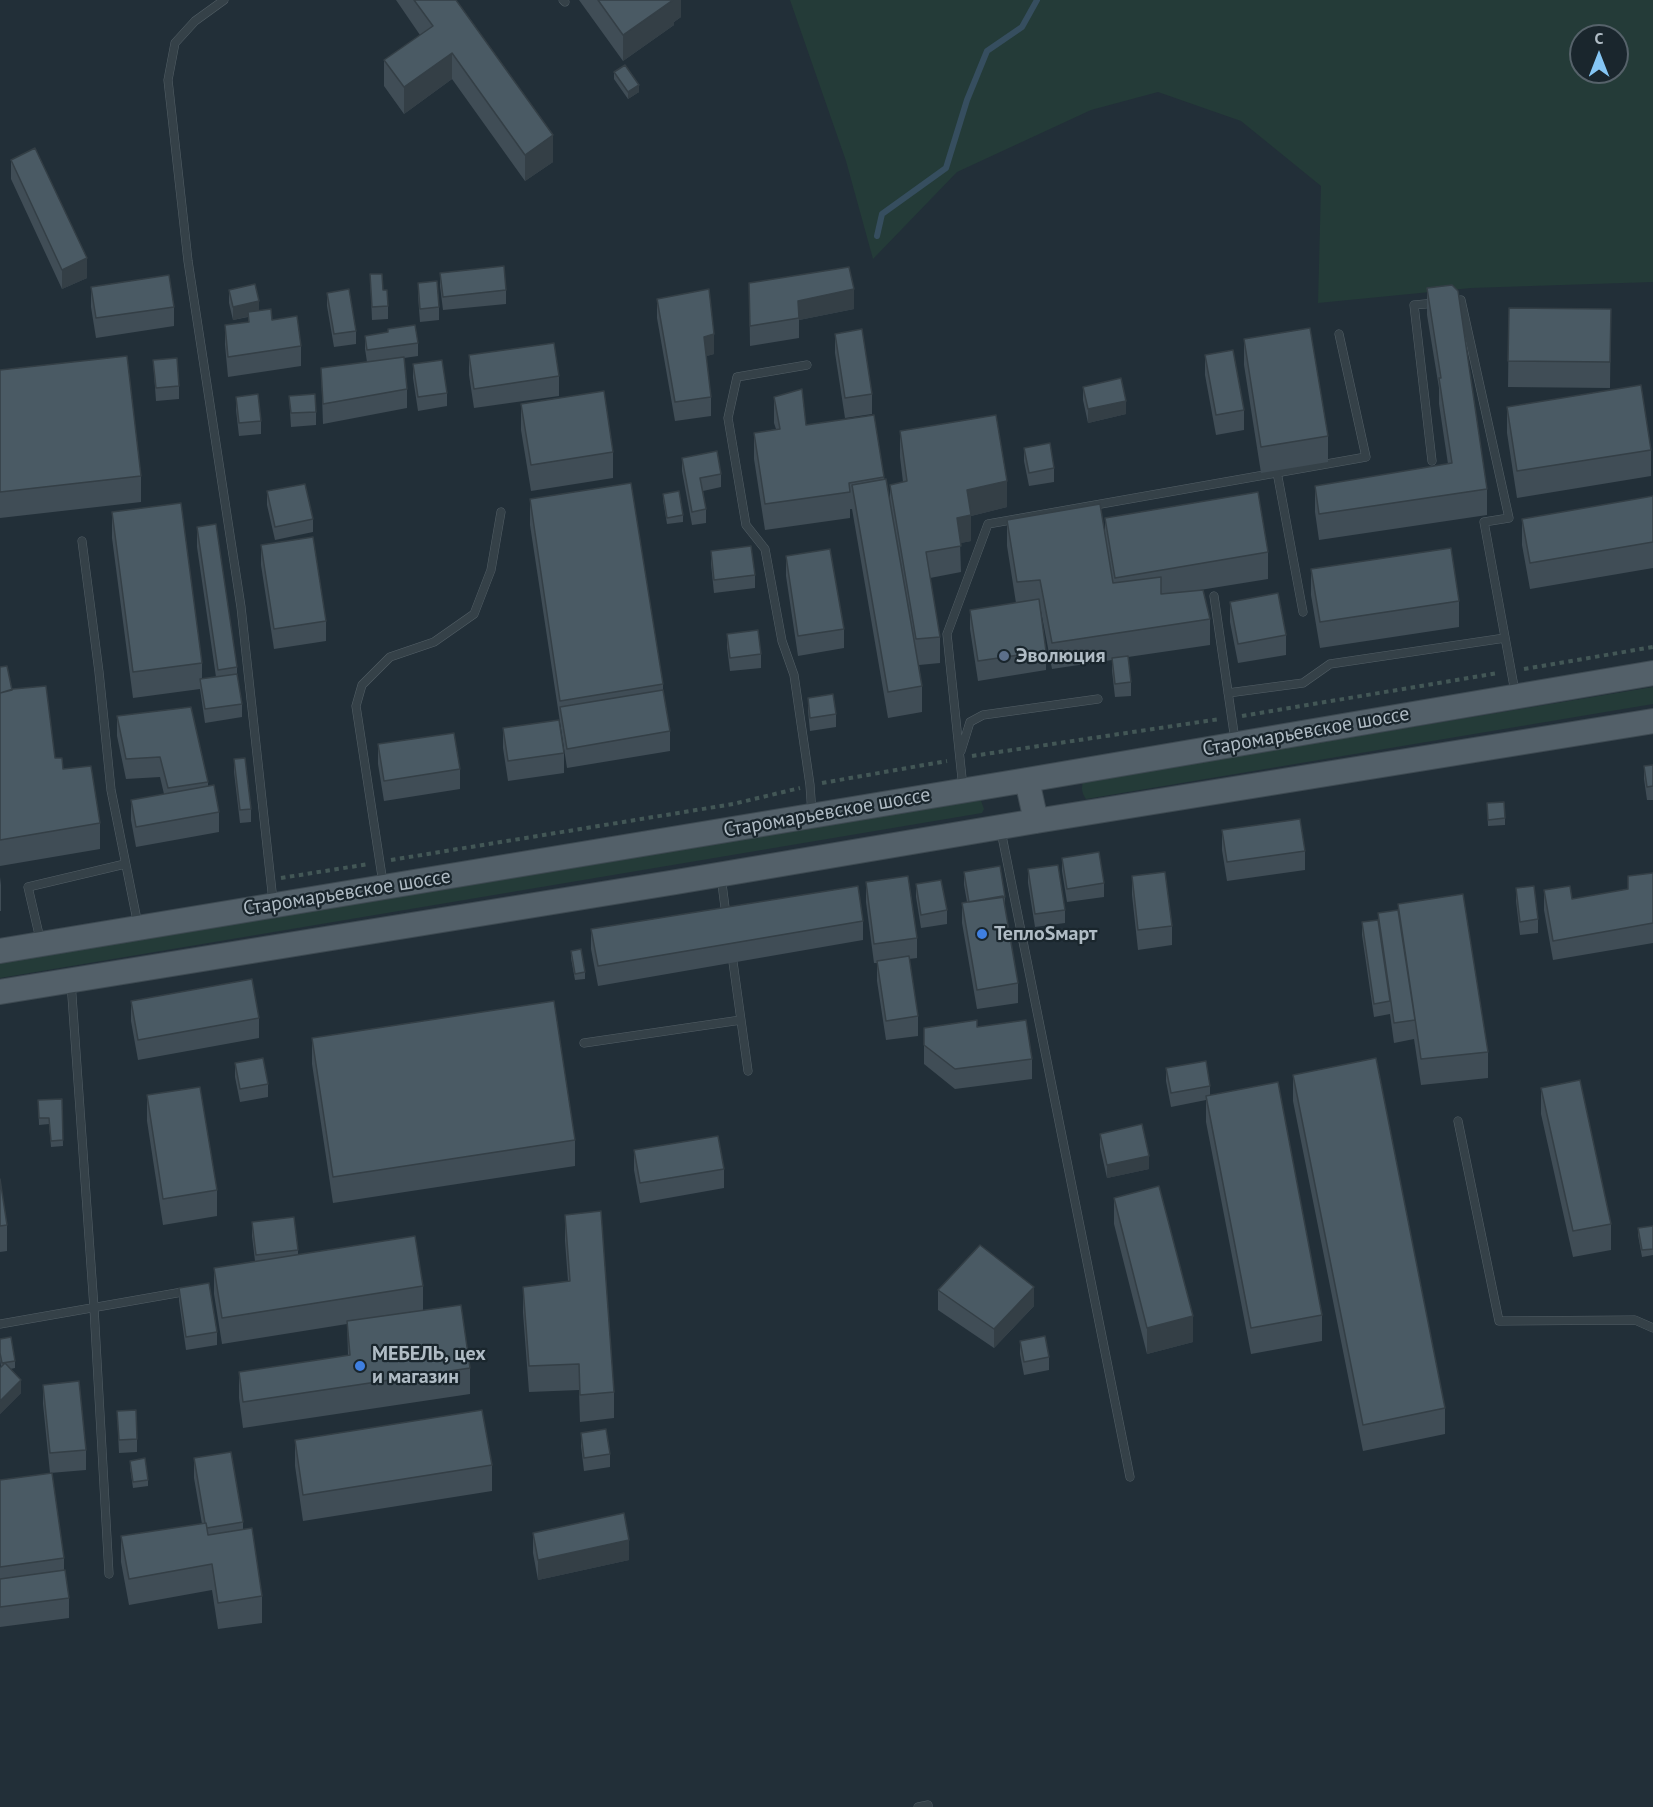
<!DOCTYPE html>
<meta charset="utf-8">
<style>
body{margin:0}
#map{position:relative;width:1653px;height:1807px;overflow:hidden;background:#222f38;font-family:"PT Sans",sans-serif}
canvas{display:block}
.north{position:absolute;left:1569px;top:24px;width:60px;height:60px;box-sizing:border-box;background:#1a262d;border:2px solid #56626a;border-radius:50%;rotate:0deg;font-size:16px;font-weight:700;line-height:24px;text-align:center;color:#b0bcc5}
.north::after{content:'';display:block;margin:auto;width:21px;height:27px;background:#85c6f4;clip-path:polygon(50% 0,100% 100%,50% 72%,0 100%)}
</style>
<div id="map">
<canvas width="1653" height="1807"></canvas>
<div class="north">С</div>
</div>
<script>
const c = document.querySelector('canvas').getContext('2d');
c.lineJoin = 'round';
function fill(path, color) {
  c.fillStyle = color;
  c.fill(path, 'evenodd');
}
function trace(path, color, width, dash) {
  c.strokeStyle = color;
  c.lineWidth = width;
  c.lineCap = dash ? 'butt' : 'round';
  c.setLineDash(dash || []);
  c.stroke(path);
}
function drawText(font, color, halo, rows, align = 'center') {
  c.font = font + ' "PT Sans",sans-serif';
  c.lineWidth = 4.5;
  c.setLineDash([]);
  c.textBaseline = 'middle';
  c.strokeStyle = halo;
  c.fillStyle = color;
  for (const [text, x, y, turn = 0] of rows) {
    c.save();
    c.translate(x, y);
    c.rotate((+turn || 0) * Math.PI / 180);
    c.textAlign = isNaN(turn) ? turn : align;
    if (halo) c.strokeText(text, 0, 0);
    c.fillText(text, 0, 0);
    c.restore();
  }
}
const green = new Path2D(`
 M790,0H1653V282L1471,288L1318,303L1321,186L1241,121L1158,92L1091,110L957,172L873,259L846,161ZM1581,36H1617V72H1581Z
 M1653,687V704L1086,799C1082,794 1081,788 1083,782Z
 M980,798L984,809L982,813L0,978V961Z`);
const stream = new Path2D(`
 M877,236L882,214L946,168L967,100L987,51L1022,27L1037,0`);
const path = new Path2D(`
 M1524,669L1653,647
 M1242,716L1498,673
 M972,756L1220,719
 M822,783L947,761
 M391,860L733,804L800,788
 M281,878L369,864`);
const service = new Path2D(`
 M224,0L195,21L175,43L168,80L188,261L241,607L273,901
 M563,0L565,2
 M1451,301L1461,300L1509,518L1484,522L1515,692
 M807,365L737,377L728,418L746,525L765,549L782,641L794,675L810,785L812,814
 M1432,461L1414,305L1436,303
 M1277,472L1303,612
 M82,541L99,672L111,790L138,925
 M1214,596L1235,740
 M1228,693L1303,683L1330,664L1505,638
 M961,751L970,722L983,715L1098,699
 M963,788L947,634L988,524L1366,457L1339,334
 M1001,831L1130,1477
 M721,876L726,915
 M383,883L356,706L362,685L390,657L434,642L474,614L491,570L501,512
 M41,943L28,887L125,864
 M733,962L748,1071
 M71,982L94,1308L109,1574
 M584,1043L741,1020
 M1458,1121L1499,1321L1635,1320L1653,1328
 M0,1324L188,1291
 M918,1807L928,1805V1807`);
const primary = new Path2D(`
 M1027,780L1036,821
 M0,951L1027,780L1653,673
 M0,992L676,882L1036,821L1653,721`);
const wall = new Path2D(`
 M396,0H456L553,162L525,181L452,79L404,114L384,86V60L420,35Z
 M579,0H681V17L674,22V25L623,61Z
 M614,72L639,92L628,99L614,79Z
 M11,160L87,278L62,289L11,179Z
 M440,273L506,290V304L443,310L440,286Z
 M370,274L388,306V319L372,320Z
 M418,283L439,307V320L420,322L418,296Z
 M749,283L854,309L799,320V338L750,346Z
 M91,287L174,307V326L96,338L91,307Z
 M1427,288L1487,489V515L1319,540L1315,512V486L1448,464L1439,404V388L1427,315Z
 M229,290L272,320L301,346V366L228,377L225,345V325L248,322V317L233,320L229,303Z
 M327,293L356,331V344L334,347L327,306Z
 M657,299L714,354L706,356L711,397V416L675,421L657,318Z
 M1509,308L1611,309L1610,388L1508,387Z
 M835,334L872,394V414L845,418L835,353Z
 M365,336L418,343V356L404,358L407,389V408L323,424L321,368L367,362L365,349Z
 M1244,339L1328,436V462L1261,473L1244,365Z
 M469,355L559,376V396L474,408L469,375Z
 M1205,355L1244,410V430L1216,435L1205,375Z
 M153,360L179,386V399L156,401Z
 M413,364L447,393V406L418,411L413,378Z
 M0,370L141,476V502L0,518Z
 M1083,387L1126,414L1088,423L1083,400Z
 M289,396L316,412V425L291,427Z
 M236,397L261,421V434L239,436L236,410Z
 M774,397L806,425L884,477L890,500V485L903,482L900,457V431L1007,507L971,516V541L960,543L961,572L930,578L940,637V663L919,665L922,686V712L888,718L852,509H850V518L765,530L754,459V433L776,429L774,423Z
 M521,404L613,452V478L531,491L521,430Z
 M1507,407L1651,450V476L1517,498L1507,433Z
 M1024,448L1054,468V482L1029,486L1024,461Z
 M682,458L721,474V487L703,491L706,509V523L692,525L682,471Z
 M267,491L313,519V532L275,540L267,505Z
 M663,494L683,515V522L667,524L663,500Z
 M1653,496V568L1530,589L1522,545V519Z
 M530,499L663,684V690L670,731V751L567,768L530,525Z
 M112,512L202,663V679L216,677L197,547V527L237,667V674L242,704V717L205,723L200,689L133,698L112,538Z
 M1105,518L1268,552V579L1200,590L1210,619V645L1128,657L1131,682V696L1115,697L1112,671V660L1052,669L1040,606L1046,651V670L978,681L970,629V610L1016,603L1007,546V520L1105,535Z
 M261,545L326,621V641L274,649L261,565Z
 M711,551L755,575V588L714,593L711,564Z
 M786,556L844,629V648L798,656L786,576Z
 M1311,569L1459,601V627L1320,648L1311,595Z
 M1230,602L1286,635V655L1238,663L1230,622Z
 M727,634L761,654V668L730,671L727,647Z
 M0,667L12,690L55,758L100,823V849L0,866Z
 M808,698L836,714V727L810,731L808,711Z
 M117,716L208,782V786L219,812V832L136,847L131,820V800L164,794L160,777L126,779L117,736Z
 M503,728L564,753V773L508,781L503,748Z
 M378,744L460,769V789L384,801L378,764Z
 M234,759L251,809V822L240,823L234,772Z
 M1653,765V800H1647L1644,779V766Z
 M1487,803L1505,818V825L1488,826Z
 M1222,830L1305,851V870L1227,881L1222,850Z
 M1062,858L1104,883V897L1067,902L1062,871Z
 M1028,869L1065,910V923L1035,927L1028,883Z
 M964,872L1005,897V908L1018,983V1003L977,1009L962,923V903L967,902L964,885Z
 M1653,873V943L1553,960L1544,910V890L1572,899L1628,889Z
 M1132,876L1172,926V945L1138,950L1132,895Z
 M0,877L1,885V911H0Z
 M866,882L917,938V958L909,959L918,1016V1036L886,1040L877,981V963H874L866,902Z
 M916,884L947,910V924L921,928L916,897Z
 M1516,888L1538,919V933L1520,935L1516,901Z
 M1398,904L1488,1052V1078L1421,1085L1414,1039L1394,1043L1390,1014L1374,1017L1362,935V922L1378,920V913L1398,910Z
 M863,921V940L598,986L591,949V929Z
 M571,951L585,972V979L575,980L571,958Z
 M131,1001L259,1018V1038L138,1060L131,1021Z
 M977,1027L1032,1059V1079L955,1089L924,1064V1028Z
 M312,1038L575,1140V1166L333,1203L312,1064Z
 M235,1063L268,1084V1097L240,1102L235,1077Z
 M1166,1068L1210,1086V1095L1322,1315V1341L1251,1354L1206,1122V1100L1171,1107L1166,1081Z
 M1293,1075L1445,1408V1434L1363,1451L1293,1101Z
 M1541,1088L1611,1224V1250L1573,1257L1541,1114Z
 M147,1095L217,1190V1216L163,1225L147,1121Z
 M62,1099L63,1146L51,1147L49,1124L39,1125L38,1100Z
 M1100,1134L1149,1169L1107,1178L1100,1147Z
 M634,1150L724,1169V1188L640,1203L634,1170Z
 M0,1179L7,1225V1251L0,1252Z
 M1114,1198L1193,1342L1147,1354L1114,1224Z
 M565,1215L614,1392V1418L580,1422L579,1390L529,1392L523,1313V1287L568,1281L565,1241Z
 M252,1222L298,1250V1255L423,1286V1310L470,1368V1394L243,1428L239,1398V1372L348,1355L347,1324L222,1344L214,1294V1268L255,1261L252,1236Z
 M1653,1226V1255L1642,1257L1638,1235V1228Z
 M179,1288L217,1332V1345L186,1350L179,1301Z
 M938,1290L1034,1306L994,1348L938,1310Z
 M0,1339L15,1361V1368L10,1369L21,1393L0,1414V1368L1,1367L0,1359Z
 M1020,1341L1049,1357V1370L1024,1375L1020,1354Z
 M43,1385L86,1450V1470L50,1473L43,1404Z
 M117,1411L137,1439V1452L119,1453Z
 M581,1433L610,1454V1467L584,1471L581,1446Z
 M295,1440L492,1465V1491L303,1521L295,1466Z
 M194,1458L243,1522V1530L262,1596V1623L218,1629L212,1590L129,1605L121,1562V1536L202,1524L194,1478Z
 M130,1461L148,1480V1486L133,1488L130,1467Z
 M0,1480L64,1558V1570L69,1598V1618L0,1627Z
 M533,1533L629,1560L538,1580L533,1553Z`);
const shadedWall = new Path2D(`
 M673,0H681V17L674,22V25L623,61V35Z
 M452,53V79L404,114V87Z
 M639,85V92L628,99V92Z
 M553,135V162L525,181V155Z
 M87,258V278L62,289V270Z
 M854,289V309L799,320L798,301Z
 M259,301V314L233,320V307Z
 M714,334V354L704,357V337Z
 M1126,401V414L1088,423V409Z
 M1007,481V507L971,516V541L957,544V518L967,490Z
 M1149,1156V1169L1107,1178V1165Z
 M1034,1287V1306L994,1348V1329Z
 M1193,1316V1342L1147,1354V1328Z
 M21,1380V1393L0,1414V1401Z
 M629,1540V1560L538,1580V1560Z`);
const building = new Path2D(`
 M414,0H456L553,135L525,155L452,53L404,87L384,60L433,26Z
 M598,0H673L623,35Z
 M625,65L639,85L628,92L614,72Z
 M35,148L87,258L62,270L11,160Z
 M504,266L506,290L443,297L440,273Z
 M849,267L854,289L798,301L799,318L750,326L749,283Z
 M370,274H382L383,290H387L388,306L372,307Z
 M169,275L174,307L96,318L91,287Z
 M437,281L439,307L420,309L418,283Z
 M255,284L259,301L233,307L229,290Z
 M1452,285L1458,291L1487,489L1319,514L1315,486L1452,463L1439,378H1441L1427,288Z
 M349,289L356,331L334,334L327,293Z
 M709,289L714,334L704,337L711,397L675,402L657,299Z
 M1509,308L1611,309L1610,362L1508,361Z
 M271,309L272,320L297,316L301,346L228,357L225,325L249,322L248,312Z
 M415,325L418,343L367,350L365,336L388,332V329Z
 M1310,328L1328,436L1261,447L1244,339Z
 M862,329L872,394L845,398L835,334Z
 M554,343L559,376L474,389L469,355Z
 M1233,350L1244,410L1216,415L1205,355Z
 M127,356L141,476L0,492V370Z
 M404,357L407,389L323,404L321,368Z
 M177,358L179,386L156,388L153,360Z
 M442,360L447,393L418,397L413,364Z
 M1121,378L1126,401L1088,409L1083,387Z
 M1641,385L1651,450L1517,471L1507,407Z
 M802,389L806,425L874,415L884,477L849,483L850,492L765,504L754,433L780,429L774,397Z
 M604,391L613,452L531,465L521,404Z
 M258,394L261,421L239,423L236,397Z
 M315,394L316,412L291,413L289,396Z
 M996,415L1007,481L967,490L971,515L957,518L961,546L926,552L940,637L916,639L890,485L907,481L900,431Z
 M1050,443L1054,468L1029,473L1024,448Z
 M717,451L721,474L700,478L706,509L692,512L682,458Z
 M886,479L922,686L888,692L852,485Z
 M631,483L663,684L560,701L530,499Z
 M305,484L313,519L275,527L267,491Z
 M679,491L683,515L667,518L663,494Z
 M1258,492L1268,552L1115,578L1105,518Z
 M1653,496V542L1530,563L1522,519Z
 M181,503L202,663L133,672L112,512Z
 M1100,504L1113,583L1161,577V594L1203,590L1210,619L1052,643L1040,580L1017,582L1007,520Z
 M216,524L237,667L218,670L197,527Z
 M313,537L326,621L274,629L261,545Z
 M751,546L755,575L714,580L711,551Z
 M1451,548L1459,601L1320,622L1311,569Z
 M830,549L844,629L798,636L786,556Z
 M1278,593L1286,635L1238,644L1230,602Z
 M1039,599L1046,651L978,661L970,610Z
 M758,630L761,654L730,658L727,634Z
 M1128,656L1131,682L1115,684L1112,658Z
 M7,666L12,690L0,693V667Z
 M237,674L242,704L205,709L200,679Z
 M46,686L55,758H62L63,769L91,766L100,823L0,840V693L13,689Z
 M663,690L670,731L567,749L560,707Z
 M833,694L836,714L810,718L808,698Z
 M191,707L208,782L168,788L160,757L126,759L117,716Z
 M559,720L564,753L508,761L503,728Z
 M454,733L460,769L384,781L378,744Z
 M245,758L251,809L240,810L234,759Z
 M1653,765V786L1647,787L1644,766Z
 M214,785L219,812L136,827L131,800Z
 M1504,802L1505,818L1488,820L1487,803Z
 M1300,819L1305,851L1227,862L1222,830Z
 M1099,852L1104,883L1067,889L1062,858Z
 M1058,865L1065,910L1035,914L1028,869Z
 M1000,866L1005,897L969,902L964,872Z
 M1165,872L1172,926L1138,930L1132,876Z
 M1653,873V923L1553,941L1544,890L1570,886L1572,899L1628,889V876Z
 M908,876L917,938L874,944L866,882Z
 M941,880L947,910L921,915L916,884Z
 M858,886L863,921L598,966L591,929Z
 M1534,886L1538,919L1520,922L1516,888Z
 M1463,894L1488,1052L1421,1059L1398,904Z
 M1003,896L1018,983L977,990L962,903Z
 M1398,910L1415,1020L1394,1023L1378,913Z
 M1378,920L1390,1001L1374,1004L1362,922Z
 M581,949L585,972L575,974L571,951Z
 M909,956L918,1016L886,1021L877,961Z
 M252,979L259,1018L138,1040L131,1001Z
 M554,1001L575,1140L333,1177L312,1038Z
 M977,1020V1027L1026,1020L1032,1059L955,1069L924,1045V1028Z
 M263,1058L268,1084L240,1089L235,1063Z
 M1376,1058L1445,1408L1363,1425L1293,1075Z
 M1206,1061L1210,1086L1171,1093L1166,1068Z
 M1580,1080L1611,1224L1573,1231L1541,1088Z
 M1278,1082L1322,1315L1251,1328L1206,1096Z
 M200,1087L217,1190L163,1199L147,1095Z
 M62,1099L63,1140L51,1141L49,1118H39L38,1100Z
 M1142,1124L1149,1156L1107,1165L1100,1134Z
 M718,1136L724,1169L640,1183L634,1150Z
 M0,1179L7,1225L0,1226Z
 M1159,1186L1193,1316L1147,1328L1114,1198Z
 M601,1211L614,1392L580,1395L579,1364L529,1366L523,1287L570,1281L565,1215Z
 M294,1217L298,1250L256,1255L252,1222Z
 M1653,1226V1249L1642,1250L1638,1228Z
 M415,1236L423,1286L222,1318L214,1268Z
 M980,1245L1034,1287L994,1329L938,1290Z
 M209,1283L217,1332L186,1337L179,1288Z
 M461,1305L470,1368L243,1402L239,1372L350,1355L347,1321Z
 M1045,1336L1049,1357L1024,1362L1020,1341Z
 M11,1337L15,1361L2,1363L0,1353V1339Z
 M5,1363L21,1380L0,1401V1368Z
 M79,1381L86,1450L50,1453L43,1385Z
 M136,1410L137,1439L119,1440L117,1411Z
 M482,1410L492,1465L303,1495L295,1440Z
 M606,1429L610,1454L584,1458L581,1433Z
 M231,1452L243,1522L207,1528L206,1523H205L194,1458Z
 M145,1458L148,1480L133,1482L130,1461Z
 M52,1473L64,1558L0,1567V1480Z
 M624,1513L629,1540L538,1560L533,1533Z
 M206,1523L208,1535L252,1528L262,1596L218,1603L212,1564L129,1579L121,1536Z
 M65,1570L69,1598L0,1607V1579Z`);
const markers = [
 [1004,656,6,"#5c6f8a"],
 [982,934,6,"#3f7fe0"],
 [360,1366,6,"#3f7fe0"]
];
const poiNames = [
 ["Эволюция",1016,656],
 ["ТеплоSмарт",994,934],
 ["МЕБЕЛЬ, цех",372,1354],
 ["и магазин",372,1377]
];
const streetNames = [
 ["Старомарьевское шоссе",1306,732,-10],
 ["Старомарьевское шоссе",827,813,-10],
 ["Старомарьевское шоссе",347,893,-9]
];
fill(green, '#243b38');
trace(stream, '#364e5f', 6);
trace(service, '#535f66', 9);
trace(primary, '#3e4a52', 26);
trace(path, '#435756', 4, [4.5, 4.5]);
trace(service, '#354148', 8);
trace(primary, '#536069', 24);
fill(wall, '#404d56');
fill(shadedWall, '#343f46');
fill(building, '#4a5a64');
trace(building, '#343f46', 1.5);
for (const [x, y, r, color] of markers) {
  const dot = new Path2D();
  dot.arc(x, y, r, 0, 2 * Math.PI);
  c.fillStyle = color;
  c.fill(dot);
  trace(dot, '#1a262d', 2);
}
drawText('bold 20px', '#b0bcc5', '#1a262d', poiNames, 'left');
drawText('20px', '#b0bcc5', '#1a262d', streetNames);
</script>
